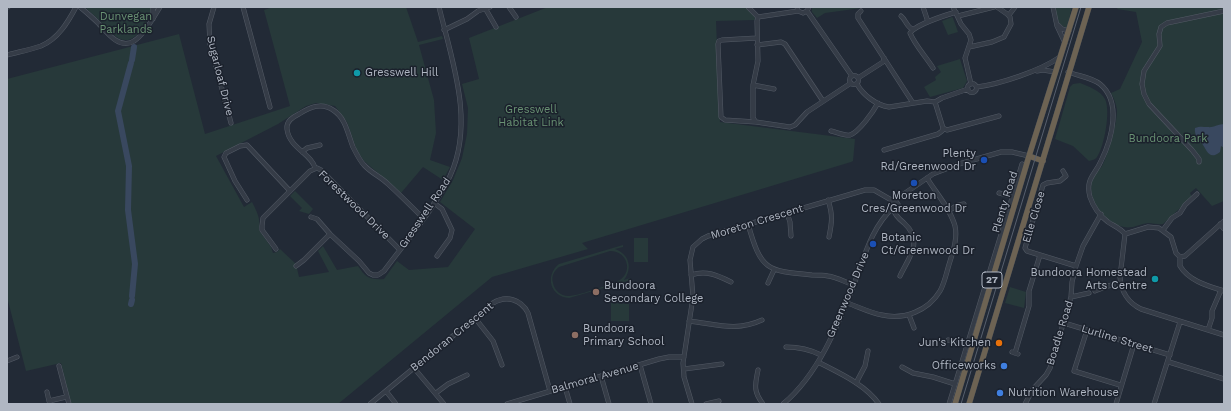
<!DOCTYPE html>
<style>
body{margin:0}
#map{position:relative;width:1231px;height:411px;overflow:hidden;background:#222a36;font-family:"Work Sans",sans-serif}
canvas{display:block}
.frame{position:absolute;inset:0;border:8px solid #b0b7c3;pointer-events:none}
</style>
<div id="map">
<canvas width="1231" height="411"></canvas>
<div class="frame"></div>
</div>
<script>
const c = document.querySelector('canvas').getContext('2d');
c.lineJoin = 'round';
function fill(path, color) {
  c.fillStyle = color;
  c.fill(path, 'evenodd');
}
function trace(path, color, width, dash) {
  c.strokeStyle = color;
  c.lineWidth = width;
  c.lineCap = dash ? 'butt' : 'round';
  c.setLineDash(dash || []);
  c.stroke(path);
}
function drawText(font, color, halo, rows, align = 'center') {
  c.font = font + ' "Work Sans",sans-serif';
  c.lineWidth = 3;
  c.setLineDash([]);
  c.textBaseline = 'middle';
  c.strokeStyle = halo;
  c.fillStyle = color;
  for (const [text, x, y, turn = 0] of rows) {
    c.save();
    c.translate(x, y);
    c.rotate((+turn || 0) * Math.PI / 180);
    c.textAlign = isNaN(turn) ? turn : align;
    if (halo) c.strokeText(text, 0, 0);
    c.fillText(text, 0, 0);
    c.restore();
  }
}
const green = new Path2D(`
 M85,7H151C150,18 146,24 139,32C125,50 112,34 101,22C96,17 90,12 85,7Z
 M273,7H406L418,42L442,36L443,39L419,45L434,100L436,133L430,160L450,167L443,180L423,167L401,193L364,161L357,151L347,122L335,106L316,103L306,106L278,124L216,156L244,207L252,202C257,212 261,219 259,230L271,247L273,253L277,252L280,249L296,264L299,277L329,272L318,251L323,246L337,270L358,266C366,278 370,280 384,279L397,261L409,270L448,267L475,229L440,202L453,180L462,158L467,134L468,108L462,84L479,79L469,38L548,7H747L755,15V20L716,21L720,122L855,139L853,161L851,162L582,243L588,249L492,277L338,404H71L61,363L26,371L7,297V79L179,34L205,134L290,106L264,10Z
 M812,7H869L825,13L817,18L812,12Z
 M1055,7H1072C1070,14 1069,21 1067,28C1057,25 1056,16 1055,7Z
 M1118,7H1224V201L1212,206L1196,188L1190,193L1192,197L1163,224C1158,225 1153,223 1148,223C1140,224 1132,229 1124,227C1103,223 1084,196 1094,176C1096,172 1100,169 1102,166C1109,153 1117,124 1117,110C1116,104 1114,98 1111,93L1120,89L1142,42L1136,12L1117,9Z
 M952,17L953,18L958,32L948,35L942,21Z
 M960,59L967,81L963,88L930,97L924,87L936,80L935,77L941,72L937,66Z
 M1080,83C1088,86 1101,91 1105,99C1111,111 1104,147 1097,157C1095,160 1092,160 1089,161L1073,146L1055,139L1070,87L1073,84Z
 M295,191L313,209L309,214L299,211L302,208L290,196Z
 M634,238H648V262H634Z
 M623,245V247L615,249C629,254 633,268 624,280L630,278L631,280L569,298C551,297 544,276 559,264ZM610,251C629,251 634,275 616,282C605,286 578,296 568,296C561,296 554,290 553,283C551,276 554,271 559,267Z
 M1010,287L1026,292L1024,308L1005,303Z
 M611,303L629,304V321H611Z`);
const water = new Path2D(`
 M1224,124V148L1221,146L1220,152C1209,161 1207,150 1201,142C1198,138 1194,135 1195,128C1200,126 1203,127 1208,127C1212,128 1219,124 1224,124Z`);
const river = new Path2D(`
 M132,60L134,47
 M131,63L118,111L129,166L128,210L135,264L132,296
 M131,304L132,300`);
const minor = new Path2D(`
 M7,7H8
 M80,7C86,12 93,18 99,24C107,33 120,50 134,41C144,35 154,17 160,7
 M214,7L209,24L210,44L231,123
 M243,7L270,107
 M509,7L516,17
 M748,7L758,17
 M797,7L798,11L803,13L807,11L809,7
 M923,7L928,22
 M953,7L961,24L969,34L971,40L965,58L971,84
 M1053,7L1057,26L1065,43
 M485,8L496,27
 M807,11L852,76
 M861,11L858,14V18L913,103
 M1009,15L1015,7
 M901,16C906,20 906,26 912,29
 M958,16L994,7
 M758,17L757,21L758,61L753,85V118L756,122L790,127L795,125L807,112L851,83
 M758,17L798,11
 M153,19V7
 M1058,25L1062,29L1069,31
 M444,30L467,19L478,11L490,7
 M757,45L781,42L785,44L823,101
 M969,47L992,42L1004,37L1011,24L1010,17L1007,14L997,7
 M7,55C18,52 30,50 41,46C58,39 68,22 76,7
 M933,68C926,57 915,45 910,33C915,25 946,15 956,12
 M1037,71L1043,70L1055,72
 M1068,72C1078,76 1091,77 1100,84C1122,102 1112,139 1101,161C1095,175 1085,179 1090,197C1093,206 1100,216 1108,222C1114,226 1120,228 1125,234L1120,277C1121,291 1128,303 1141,309L1224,335
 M849.5 80a4.5 4.5 0 1 1 9 0a4.5 4.5 0 1 1-9 0Z
 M858,78L883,62L884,58
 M967.5 88a4.5 4.5 0 1 1 9 0a4.5 4.5 0 1 1-9 0Z
 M857,84C863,95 876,105 889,107L927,101L935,102L942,98L968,89
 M753,85L774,89
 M977,87C1000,84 1040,71 1060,57
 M935,102L943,128L947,130L999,116
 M756,122L725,120L721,117L718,44L719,41L722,40L757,38
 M831,131C836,132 845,136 850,135C859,132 873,112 878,103
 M884,150L938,134L942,131L943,128
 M302,152L307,148L320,145
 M1199,162V159L1192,150L1149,104L1144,94L1142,84L1144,71L1160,46L1159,34L1161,27L1167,23L1224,11
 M315,168C312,154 289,148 287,129C286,121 293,117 299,114C310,107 322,102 333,110C346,118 348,135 353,147C356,153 360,161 364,165C371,173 381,177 388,184C400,195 412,207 423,218
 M1063,171L1066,176L1060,181L1047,183L1043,185L1025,248L1027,251L1076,266
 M999,193L1012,196
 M247,200L235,181L224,157L226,153L240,146L247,145L290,191
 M828,200C833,215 832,222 829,237
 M895,201L898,204L894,207L891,205L892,202L933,174L959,164L1001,152H1012L1029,156
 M434,203L442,209L452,230L450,238L437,256
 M893,208C894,214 899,219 904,223C924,241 909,257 900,276
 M948,211L958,205L964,204
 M787,213L790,222L791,236
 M311,217L317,219L330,234L359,261L369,273L373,275H378L384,271C406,241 434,210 450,176C475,122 452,61 439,7
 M748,224C761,270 766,271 812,275C817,275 823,275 828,276C836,277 845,282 854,285
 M1220,224L1224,229
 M1163,230L1172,218L1180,213L1185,205L1197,194
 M1125,234L1148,227L1159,228L1171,237L1176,253L1180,257
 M276,249L262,230V226L263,218L310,171L317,168L321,170L400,250
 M1180,257V266C1189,281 1208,286 1224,291
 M1180,257L1185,256L1224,221
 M296,266L304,260L330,234
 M691,275C706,270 717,275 731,282
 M768,283L774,270
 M1095,291L1108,286L1120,283
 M1071,297L1089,293
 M847,303C859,307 870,313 882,315C904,320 928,311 940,291C944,284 946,275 948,268C952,254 958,240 955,226C950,208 936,193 927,178
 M909,315L914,328
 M475,318L493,341L502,365
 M689,321C716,324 736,332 762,320
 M1064,323L1170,355
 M1087,330L1074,371L1120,385
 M1208,330L1212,318V311L1221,290
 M948,340L967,345
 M786,347C800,347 809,349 821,355
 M1012,352L1018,354
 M1015,353L1029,306V291L1040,255
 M7,361L17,357
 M818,362C839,373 865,384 879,404
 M1169,362L1224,379
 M640,365L651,404
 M59,366L69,404
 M902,367L913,373L933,377L955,384
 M414,368L444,404
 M684,369L722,364
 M758,370C755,385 753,391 763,404
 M601,376L609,404
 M856,383L865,366L868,351
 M565,387L570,404
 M386,391L396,404
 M47,392L49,401
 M436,393L448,384L467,375
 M50,404L49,401L66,397
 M370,404L493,303C506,295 521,299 528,313L550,391
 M507,404L659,359L669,357H684
 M692,404L684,377L683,363L693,297L690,260L693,247L702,239L708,236L865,190H874L893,201
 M706,404L719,401
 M783,404C820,373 839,322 856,279C865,254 873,225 894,207
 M949,404L1007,215L1022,164
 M1025,404L1033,389L1046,375L1050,368L1071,297L1072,282L1076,266L1083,246L1101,214
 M1116,404L1134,344
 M1154,404L1180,322`);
const highway = new Path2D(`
 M1029,156L1043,161
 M955,404L1029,156L1076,7
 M969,404L1089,7`);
const tram = new Path2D(`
 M961,404L1081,7`);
const markers = [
 [357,73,4,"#0f9aa8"],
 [984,160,4,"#1a4fb4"],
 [914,183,4,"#1a4fb4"],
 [873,244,4,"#1a4fb4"],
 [1155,279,4,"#0f9aa8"],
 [596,292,4,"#8d6e63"],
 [575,335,4,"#8d6e63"],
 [999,343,4,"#e8710a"],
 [1004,366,4,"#3f7fe0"],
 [1000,393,4,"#3f7fe0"]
];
const shields = [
 [992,280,20]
];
const shieldNames = [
 ["27",992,280]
];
const parkNames = [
 ["Dunvegan",126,17],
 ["Parklands",126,30],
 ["Gresswell",531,110],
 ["Habitat Link",531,123],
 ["Bundoora Park",1168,139]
];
const poiNames = [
 ["Gresswell Hill",365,73],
 ["Plenty",976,154,"right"],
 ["Rd/Greenwood Dr",976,167,"right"],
 ["Moreton",914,196,"center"],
 ["Cres/Greenwood Dr",914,209,"center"],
 ["Botanic",881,238],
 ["Ct/Greenwood Dr",881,251],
 ["Bundoora Homestead",1147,273,"right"],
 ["Arts Centre",1147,286,"right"],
 ["Bundoora",604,286],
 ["Secondary College",604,299],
 ["Bundoora",583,329],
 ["Primary School",583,342],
 ["Jun's Kitchen",991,343,"right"],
 ["Officeworks",996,366,"right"],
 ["Nutrition Warehouse",1008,393]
];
const streetNames = [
 ["Sugarloaf Drive",220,76,76],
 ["Plenty Road",1005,202,-73],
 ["Forestwood Drive",354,205,44],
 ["Gresswell Road",425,213,-56],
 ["Elle Close",1034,217,-73],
 ["Moreton Crescent",757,222,-17],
 ["Greenwood Drive",848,295,-67],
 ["Boadle Road",1060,333,-73],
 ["Bendoran Crescent",452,337,-39],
 ["Lurline Street",1117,339,17],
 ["Balmoral Avenue",595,378,-16]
];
fill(green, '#27393a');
fill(water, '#39485f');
trace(river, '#39485f', 6);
trace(minor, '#535a65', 5);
trace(highway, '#404752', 6);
trace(minor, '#353c47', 4);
trace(highway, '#6d6353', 5.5);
trace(tram, '#58606e', 1);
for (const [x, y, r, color] of markers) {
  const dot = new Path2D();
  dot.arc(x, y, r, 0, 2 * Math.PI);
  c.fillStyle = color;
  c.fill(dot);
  trace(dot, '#1b212c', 1.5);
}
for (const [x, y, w] of shields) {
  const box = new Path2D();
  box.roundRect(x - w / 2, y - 8, w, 16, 3);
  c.fillStyle = '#1b212c';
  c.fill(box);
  trace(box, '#b0b7c3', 1);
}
drawText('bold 10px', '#b0b7c3', null, shieldNames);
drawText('11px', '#699273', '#1b212c', parkNames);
drawText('11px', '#b0b7c3', '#1b212c', poiNames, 'left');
drawText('11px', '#b0b7c3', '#1b212c', streetNames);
</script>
